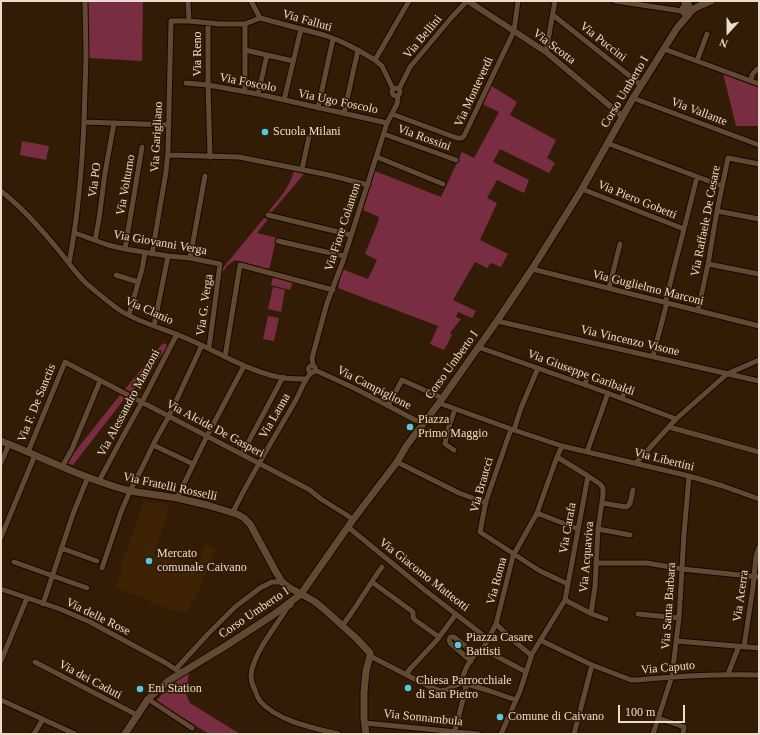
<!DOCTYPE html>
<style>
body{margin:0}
#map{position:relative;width:760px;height:735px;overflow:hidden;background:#321c05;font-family:"Times New Roman",serif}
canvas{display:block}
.frame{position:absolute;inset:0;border:2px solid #ebdcce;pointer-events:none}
.north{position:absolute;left:708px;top:12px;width:40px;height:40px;-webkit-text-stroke:3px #321c05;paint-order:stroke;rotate:201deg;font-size:11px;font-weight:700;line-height:16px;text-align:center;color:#ebdcce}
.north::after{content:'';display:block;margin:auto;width:14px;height:18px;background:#ebdcce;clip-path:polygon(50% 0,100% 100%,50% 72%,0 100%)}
.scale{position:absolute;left:618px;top:705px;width:67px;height:18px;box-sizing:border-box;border:2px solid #ebdcce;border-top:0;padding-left:5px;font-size:12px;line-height:14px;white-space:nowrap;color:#ebdcce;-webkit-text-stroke:3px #321c05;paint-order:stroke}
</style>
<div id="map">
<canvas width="760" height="735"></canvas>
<div class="frame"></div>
<div class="north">N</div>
<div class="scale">100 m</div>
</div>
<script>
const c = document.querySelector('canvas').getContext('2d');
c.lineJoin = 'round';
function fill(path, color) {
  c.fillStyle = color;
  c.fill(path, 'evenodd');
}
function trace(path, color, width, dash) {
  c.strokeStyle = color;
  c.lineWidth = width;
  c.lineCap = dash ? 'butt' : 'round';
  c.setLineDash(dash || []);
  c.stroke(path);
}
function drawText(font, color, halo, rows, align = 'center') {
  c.font = font + ' "Times New Roman",serif';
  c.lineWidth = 3.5;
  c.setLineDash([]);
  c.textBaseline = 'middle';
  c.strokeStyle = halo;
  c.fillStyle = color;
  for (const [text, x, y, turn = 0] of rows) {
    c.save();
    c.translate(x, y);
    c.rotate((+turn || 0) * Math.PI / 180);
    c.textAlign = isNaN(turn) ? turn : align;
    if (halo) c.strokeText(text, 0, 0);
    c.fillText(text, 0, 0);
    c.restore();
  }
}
const built = new Path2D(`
 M144,501L153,503L154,501L170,505L154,554L197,567L205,544L216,549L194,602L191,601L187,613L178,610L177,612L116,588L122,569L120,568Z`);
const green = new Path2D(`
 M87,1H143L142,61L88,58Z
 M723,73L759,87V126H736Z
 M490,85L517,102L510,115L556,140L547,158L555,163L549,173L500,149L493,162L529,180L524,193L497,180L487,198L497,203L480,240L508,254L501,267L491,263L487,268L475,262L453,300L476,311L472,318L458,312L456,317L461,319L450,333L452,335L444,350L430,344L438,326L338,288L342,269L368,279L377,260L365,254L378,222L379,217L363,210L375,171L441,197L462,152L474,158L499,112L482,104Z
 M22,141L49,146L46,160L20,155Z
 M294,171L304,174L271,213L268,212C278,200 290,187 294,171Z
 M264,218L268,219L257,233L278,238L275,244L269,270L235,260L228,265L221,274L223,268Z
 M273,277L293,282L290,290L271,285Z
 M273,287L285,290L281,312L268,309Z
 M268,316L279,318L274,341L263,339Z
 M163,343L169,346L131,392L125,389Z
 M120,395L125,398L73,465L66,463Z
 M189,672L186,694L190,703L240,734H209L156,701C167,688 174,682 189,672Z`);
const minor = new Path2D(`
 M85,1L86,56L84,122L169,125
 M188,1L189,21
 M251,1L260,18
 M615,1L682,11
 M684,7V1
 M689,7V1
 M553,15L641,85
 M208,23V85L210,157
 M245,24V91
 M664,49L697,61L759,84
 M245,50L293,61
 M546,52L555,1
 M375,60L409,1
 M697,61L707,34
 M751,81L752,75L757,69L759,70
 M186,83L208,85L258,94L387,123
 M392 92a4 4 0 1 1 8 0a4 4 0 1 1-8 0Z
 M399,89L410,67L451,18L467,1
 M258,94L267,55
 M633,98L759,145
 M284,100L301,29
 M318,108L333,39
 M344,113L358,50
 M392,114L457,138H462L464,136L514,31L518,1
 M384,134L456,160
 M607,143L722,186
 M168,155L239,157L329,175L368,185
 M377,157L443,184
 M302,169L309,137
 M582,189L684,229
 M1,191C23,208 43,231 60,252C69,263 77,275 88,285C98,293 110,304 121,311C142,324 166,329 188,339C218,352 246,370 278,377C286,379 296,379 305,379
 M717,211L759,219
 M268,215L351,235
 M75,233L108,245L125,249L168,256L190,258L220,264L209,348
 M95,240L99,219L105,173L114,123
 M278,241L344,256
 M125,249L142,147
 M152,254L166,172L168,151L171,21H189L220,24H245L260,18L324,35L340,41L358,50L375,60L382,66L393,89
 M190,258L205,176
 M69,263C78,217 82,169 84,122
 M708,264L759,274
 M532,269L759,326
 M116,275L138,282
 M609,288L620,244
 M698,311L708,264L717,211L728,158L759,164
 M129,315L142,269L145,253
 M497,321L759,381
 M154,326L168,256
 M478,347L594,388L676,419
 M653,356L664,314L666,306V300L674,268L684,229L697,177
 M225,357L240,265L333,290
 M308.5 369a3.5 3.5 0 1 1 7 0a3.5 3.5 0 1 1-7 0Z
 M313,366L312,358L327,303L343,261L387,123L397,104L398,96
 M315,370L354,388L423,424
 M585,385L588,374
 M622,398L626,387
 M439,403L511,429L562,446L689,476L723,486L759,499
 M388,406L402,380L442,398
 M669,427L759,452
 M511,429L486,501L480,532L540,571L568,584
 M514,430L521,408L538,368
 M153,445L193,464
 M562,446L557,457L588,476L600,484L603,488V495L598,529L595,587L591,613
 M454,450L445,444L447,432L455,409
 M28,452L65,362L310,490L321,499L353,519
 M587,452L608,393
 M242,454L283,377
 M397,462L459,493L486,503
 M1,463L9,444
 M636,463L676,419L727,374L759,360
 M62,467L72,449L100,381
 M99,481L122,438L142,402L177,334
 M177,498L207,436L244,366
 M602,503L626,507C632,505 631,496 633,490
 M233,512C251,475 273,440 293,405C300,394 303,381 311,373
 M537,513L578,529
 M348,527L426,591L488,639
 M598,529L630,535
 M1,537L35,455
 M61,548L97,561
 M14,562L87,588
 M596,563H647L682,569L759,577
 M102,568L121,512L130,491L141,470L155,441L169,416L202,345
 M372,582L413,612V617L415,620L439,637
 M1,589L60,609L90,622L166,663L181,673
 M565,600L592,614L606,619
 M43,604L73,514L88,477
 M291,605L287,608C275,628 258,647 252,669C250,677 251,683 255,690C256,694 258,698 260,701C277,721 314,728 338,734
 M638,614L679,618
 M496,624L515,642L531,655
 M342,626C357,607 368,586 382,567
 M540,640L592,665L631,680H636C678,676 717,674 759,675
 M677,641L759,648
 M744,647L753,587L756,556L759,547
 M483,649L526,672
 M370,656L430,687L441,691L446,690L454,686L463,683L467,684L490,691L516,700
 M1,661L27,598
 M471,661L450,643C448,639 450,636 454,637L475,654
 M35,662L137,715
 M176,669L208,634L235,607L260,588L272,582H282
 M728,674L739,646
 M406,675L410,669L437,640L456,614
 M463,683C461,673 473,653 483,649L496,624L513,556L537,513L557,457
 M148,699L192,728
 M1,700L75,734
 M658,718L684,727L683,734
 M365,723L478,734
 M34,734L43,719
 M454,734L466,688L463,683
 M501,734L520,691L532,654L565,600L588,476
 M574,734L592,665
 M653,734L672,676L679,618L684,534L689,476`);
const tertiary = new Path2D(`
 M468,1L546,52L622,116`);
const secondary = new Path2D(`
 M683 10a4 4 0 1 1 8 0a4 4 0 1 1-8 0Z
 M690,12L697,7L711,1
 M1,441C44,458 85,479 130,491L177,498L207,505L237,514L244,518L250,524L276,572L282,582L290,588L314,601L324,609L357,639L370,653V656L366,671L364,692V719L366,734
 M125,734L148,699L168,681L224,647L273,615L301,594L352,521L397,462L407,445L439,403L497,321L532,269L582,189L633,98L677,28L689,14`);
const markers = [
 [265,132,4,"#54cade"],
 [410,427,4,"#54cade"],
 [149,561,4,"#54cade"],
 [458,645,4,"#54cade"],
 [408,688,4,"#54cade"],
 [140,689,4,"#54cade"],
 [500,717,4,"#54cade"]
];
const streetNames = [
 ["Via Falluti",307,21,16],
 ["Via Bellini",423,37,-50],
 ["Via Puccini",603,42,38],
 ["Via Scotta",554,47,37],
 ["Via Reno",198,54,-90],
 ["Via Foscolo",248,83,11],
 ["Via Monteverdi",474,92,-65],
 ["Corso Umberto I",625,92,-59],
 ["Via Ugo Foscolo",338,102,12],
 ["Via Vallante",699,112,21],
 ["Via Garigliano",157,137,-87],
 ["Via Rossini",424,138,20],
 ["Via PO",95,180,-82],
 ["Via Volturno",126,185,-80],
 ["Via Piero Gobetti",637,200,22],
 ["Via Raffaele De Cesare",706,221,-79],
 ["Via Fiore Colanton",343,227,-72],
 ["Via Giovanni Verga",160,243,10],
 ["Via Guglielmo Marconi",648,288,14],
 ["Via G. Verga",205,305,-82],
 ["Via Clanio",149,311,24],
 ["Via Vincenzo Visone",630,341,13],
 ["Corso Umberto I",452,365,-54],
 ["Via Giuseppe Garibaldi",581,373,20],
 ["Via Campiglione",374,388,27],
 ["Via F. De Sanctis",37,403,-68],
 ["Via Alessandro Manzoni",129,403,-62],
 ["Via Lanna",275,416,-60],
 ["Via Alcide De Gasperi",215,429,28],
 ["Via Libertini",664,460,14],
 ["Via Braucci",482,485,-74],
 ["Via Fratelli Rosselli",170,487,12],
 ["Via Carafa",568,528,-80],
 ["Via Acquaviva",587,557,-85],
 ["Via Giacomo Matteotti",424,575,38],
 ["Via Roma",497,581,-75],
 ["Via Acerra",741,596,-82],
 ["Via Santa Barbara",669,606,-86],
 ["Corso Umberto I",254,613,-34],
 ["Via delle Rose",98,617,26],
 ["Via Caputo",668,668,-5],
 ["Via dei Caduti",90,680,28],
 ["Via Sonnambula",423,718,6]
];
const poiNames = [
 ["Scuola Milani",273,132],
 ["Piazza",418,420],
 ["Primo Maggio",418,434],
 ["Mercato",157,554],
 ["comunale Caivano",157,568],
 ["Piazza Casare",466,638],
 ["Battisti",466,652],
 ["Chiesa Parrocchiale",416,681],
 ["di San Pietro",416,695],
 ["Eni Station",148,689],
 ["Comune di Caivano",508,717]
];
fill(built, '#3d2203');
fill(green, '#792d42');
trace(minor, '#190600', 7);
trace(tertiary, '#190600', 8);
trace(secondary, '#190600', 9);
trace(minor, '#624932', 5);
trace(tertiary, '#624932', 6);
trace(secondary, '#624932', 7);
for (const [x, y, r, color] of markers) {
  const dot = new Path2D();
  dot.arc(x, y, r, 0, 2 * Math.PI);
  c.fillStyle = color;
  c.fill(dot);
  trace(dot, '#321c05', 1.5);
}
drawText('12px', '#ebdcce', '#321c05', streetNames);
drawText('12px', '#ebdcce', '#321c05', poiNames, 'left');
</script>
